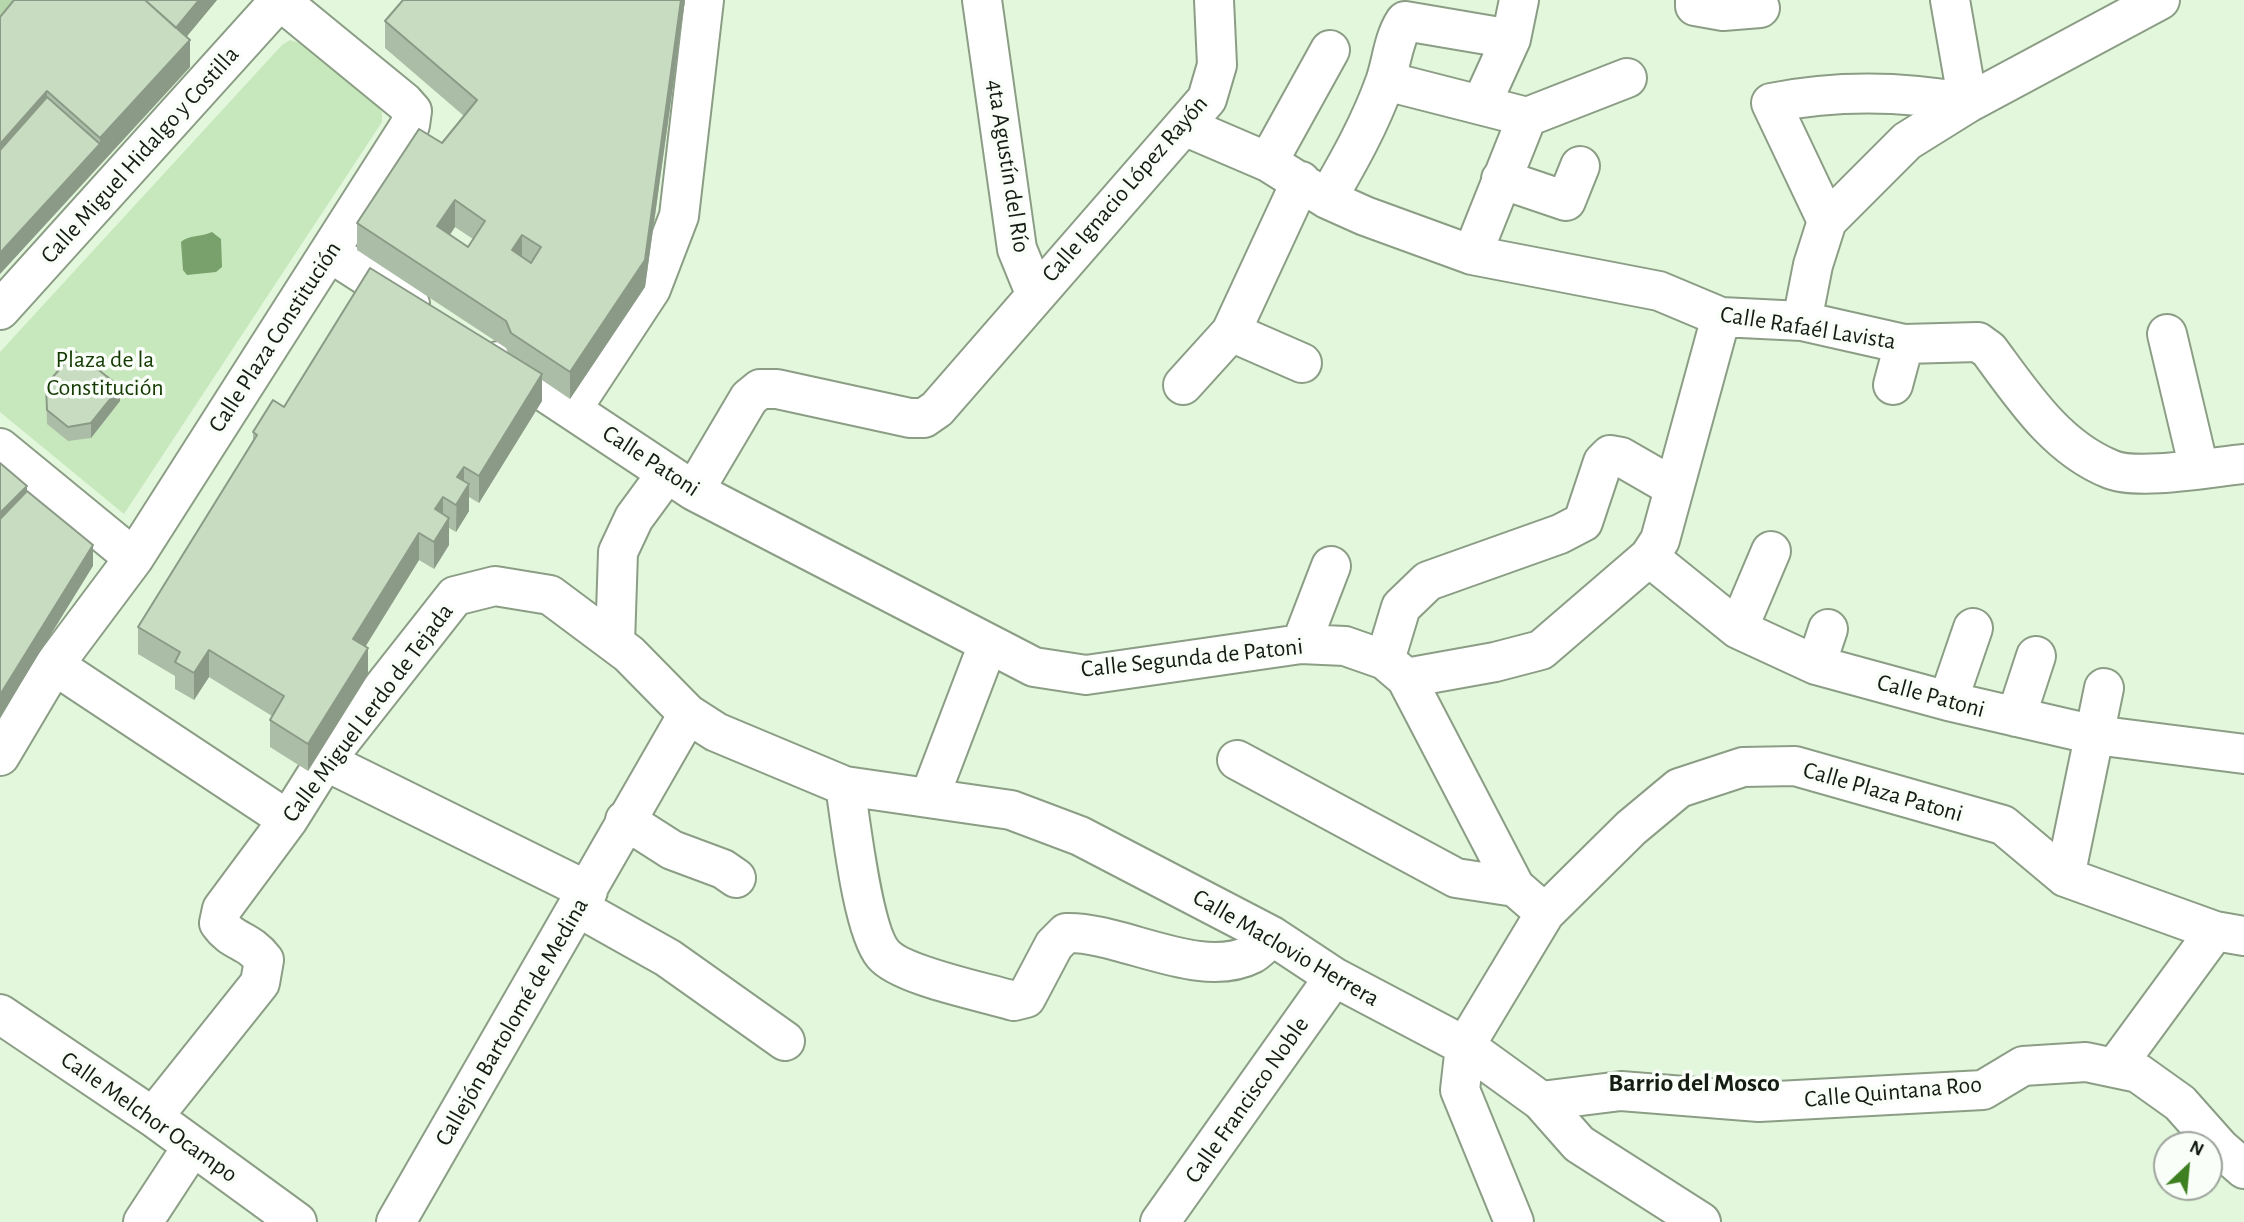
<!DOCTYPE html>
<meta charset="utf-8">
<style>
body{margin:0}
#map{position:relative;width:2244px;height:1222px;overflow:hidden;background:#e2f7dc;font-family:"Alegreya Sans",sans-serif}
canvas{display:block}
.north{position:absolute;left:2153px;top:1131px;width:70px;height:70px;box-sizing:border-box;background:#fafef9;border:2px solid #9ea49d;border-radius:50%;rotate:26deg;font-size:19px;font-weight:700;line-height:28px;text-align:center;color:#151c12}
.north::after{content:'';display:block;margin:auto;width:24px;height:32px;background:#3e8021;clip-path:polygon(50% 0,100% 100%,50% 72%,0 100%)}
</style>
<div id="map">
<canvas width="2244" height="1222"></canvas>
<div class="north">N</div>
</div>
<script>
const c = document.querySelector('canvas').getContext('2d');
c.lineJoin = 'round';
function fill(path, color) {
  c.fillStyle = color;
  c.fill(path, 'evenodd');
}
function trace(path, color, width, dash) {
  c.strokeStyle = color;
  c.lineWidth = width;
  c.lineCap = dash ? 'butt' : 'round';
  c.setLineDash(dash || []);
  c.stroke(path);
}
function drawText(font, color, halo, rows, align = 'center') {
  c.font = font + ' "Alegreya Sans",sans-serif';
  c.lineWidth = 7;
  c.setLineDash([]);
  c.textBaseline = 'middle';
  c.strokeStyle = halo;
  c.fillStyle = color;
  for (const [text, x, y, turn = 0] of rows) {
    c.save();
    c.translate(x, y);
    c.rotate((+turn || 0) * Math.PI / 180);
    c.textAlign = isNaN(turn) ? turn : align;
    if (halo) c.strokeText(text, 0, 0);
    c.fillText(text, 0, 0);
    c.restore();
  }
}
const green = new Path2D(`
 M290,40L299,43L376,104L382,112V122L124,514L0,412V352L282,45Z`);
const water = new Path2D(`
 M212,232L221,239L222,267L216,272L187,275L183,270L181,242C188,235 202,237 212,232Z`);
const minor = new Path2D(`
 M982,0L1017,249L1035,293
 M1695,0V6L1723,11L1760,8
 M1950,0L1968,103
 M1386,81L1527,117L1627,78
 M1481,105L1511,39L1519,0
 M1184,126L1268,162L1327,199L1365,216L1472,255L1659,291L1721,317L1802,321L1904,344L1978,342L1989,350C2023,396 2056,447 2110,469C2137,481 2213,467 2244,464
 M1268,162L1330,50
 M1501,179L1566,201L1580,166
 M1327,199C1349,161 1370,124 1385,82C1392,62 1393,39 1405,21L1511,39
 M1827,221L1907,141L1968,103L2160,0
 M329,252L410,304
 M1472,255L1527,117
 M0,310L280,0
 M1802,321L1813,265L1827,221L1771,103C1836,90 1903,91 1968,103
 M1231,332L1302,363
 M2167,334L2199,469
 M498,361L694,491L1034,667L1086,675L1301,644L1345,646L1385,660L1406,678L1515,887L1545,913
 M1183,385L1231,332L1301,181
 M1893,385L1904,344
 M572,409L651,289L679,216L704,0
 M0,448L134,558
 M694,491L749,398L760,389H777L910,418H924L937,409L1207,99L1217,65L1214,0
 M1649,557L1738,629L1816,665L1948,701L2095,735L2244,754
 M1738,629L1771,551
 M615,643L618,552L634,518L667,473
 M1301,644L1331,566
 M1385,660L1401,607L1428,581L1560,534L1583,522L1603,462L1610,455L1621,457L1673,487
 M54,665L288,820
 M1816,665L1828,629
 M1406,678L1495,662L1541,650L1649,557L1660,540L1721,317
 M1948,701L1973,628
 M2016,717L2036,656
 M0,756L54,665L134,558L410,125L412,111L404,102L288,7L285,0
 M1237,760L1456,878L1515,887
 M325,761L588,891
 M845,786C851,822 862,929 883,954C901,976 985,992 1014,1001L1026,998L1054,945L1066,933C1120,931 1200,981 1252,954C1259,950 1266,942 1272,936
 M930,796L988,644
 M625,820L672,850L723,869L736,878
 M2065,877L2104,688
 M579,908L668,958L785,1041
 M0,1014L153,1117L297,1222
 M2116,1066L2215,931
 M1541,1101L1621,1091L1759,1102L1983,1090L2023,1066L2086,1062L2138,1073L2180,1103L2220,1148L2244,1169
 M153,1117L260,983L264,960C248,939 233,943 219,923L222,909L288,820L325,761L455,596L495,586L550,595L629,654L688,714L716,732L845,786L1011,810L1080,836L1272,936L1334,977L1465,1046L1541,1101L1579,1144L1701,1222
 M143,1222L192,1147
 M396,1222L688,714
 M1160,1222L1334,977
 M1514,1222L1460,1090L1465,1046L1545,913L1631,828L1679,788L1743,767L1795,766L2003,825L2065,877L2215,931L2244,936`);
const major = new Path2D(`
 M0,1L1,0`);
const wall = new Path2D(`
 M14,0H217L186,37L190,67L0,274Z
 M403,0H685L645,287L570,399L542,380V401L479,503L469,497V511L456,532L449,528V545L434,569L419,560L366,646L368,675L308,771L270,747V720L272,716L209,677L194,700L175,689V676L138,654V627L253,442V432L284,407L508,353L506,348L357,250V223L442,143L464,116L385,48V21ZM455,227L473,239L468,247L450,235Z
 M46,385L120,401L91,438L68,441L47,424Z`);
const shadedWall = new Path2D(`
 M199,0H217L174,52V30Z
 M681,0H685L645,287L570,399V372Z
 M190,40V67L0,274V253L100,144V138Z
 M47,91V118L0,171V144Z
 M455,200V227L437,253V226Z
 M522,235V262L512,250Z
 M542,374V401L479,503V476Z
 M120,387V401L91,438V423Z
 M464,467V491L469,484V511L456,532L457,477Z
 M27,486V513L0,540V513Z
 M443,497V524L435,509Z
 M449,518V545L434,569V542Z
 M419,533V560L353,666V639Z
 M93,545V566L0,717V695Z
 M368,648V675L308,771V744Z
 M209,650V677L194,700V673Z`);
const building = new Path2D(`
 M14,0H145L190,40L100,138L47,91L0,144V17Z
 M145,0H199L176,28Z
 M403,0H681L645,260L570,372L511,333L506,321L357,223L419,129L442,143L477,100L385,21ZM455,200L485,221L468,247L437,226ZM522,235L541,247L531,263L512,250Z
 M47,97L100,144L0,253V150Z
 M370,268L542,374L479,476L464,467L457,477L469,484L456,505L443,497L435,509L449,518L434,542L419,533L353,639L368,648L308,744L270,720L284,696L209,650L194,673L175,662L180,652L138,627L257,435L253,432L273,400L284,407Z
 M75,351L120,387L91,423L68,427L47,410L46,385Z
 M0,463L27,486L0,513Z
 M27,491L93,545L0,695V519Z`);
const streetNames = [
 ["Calle Miguel Hidalgo y Costilla",140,155,-48],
 ["4ta Agustín del Río",1008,166,81],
 ["Calle Ignacio López Rayón",1125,189,-49],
 ["Calle Rafaél Lavista",1808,328,9],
 ["Calle Plaza Constitución",275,337,-57],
 ["Calle Patoni",651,461,33],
 ["Calle Segunda de Patoni",1192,658,-6],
 ["Calle Patoni",1931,696,15],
 ["Calle Miguel Lerdo de Tejada",368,713,-53],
 ["Calle Plaza Patoni",1883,792,16],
 ["Calle Maclovio Herrera",1286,948,30],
 ["Callejón Bartolomé de Medina",512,1022,-60],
 ["Calle Quintana Roo",1893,1092,-5],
 ["Calle Francisco Noble",1247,1100,-55],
 ["Calle Melchor Ocampo",149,1117,35]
];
const parkNames = [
 ["Plaza de la",105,360],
 ["Constitución",105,388]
];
const neighbourhoodNames = [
 ["Barrio del Mosco",1694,1083]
];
fill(green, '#c7e8bc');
fill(water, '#79a16c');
trace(minor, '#8b9e85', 42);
trace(major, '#fff', 42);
trace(minor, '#fff', 38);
trace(major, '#b6d6ab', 38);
fill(wall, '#abbda6');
fill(shadedWall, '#8b9a87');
fill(building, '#c7dcc1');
trace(building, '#8b9a87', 2);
drawText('24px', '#151c12', '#fafef9', streetNames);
drawText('24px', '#133900', '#fafef9', parkNames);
drawText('bold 26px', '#151c12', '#fafef9', neighbourhoodNames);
</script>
